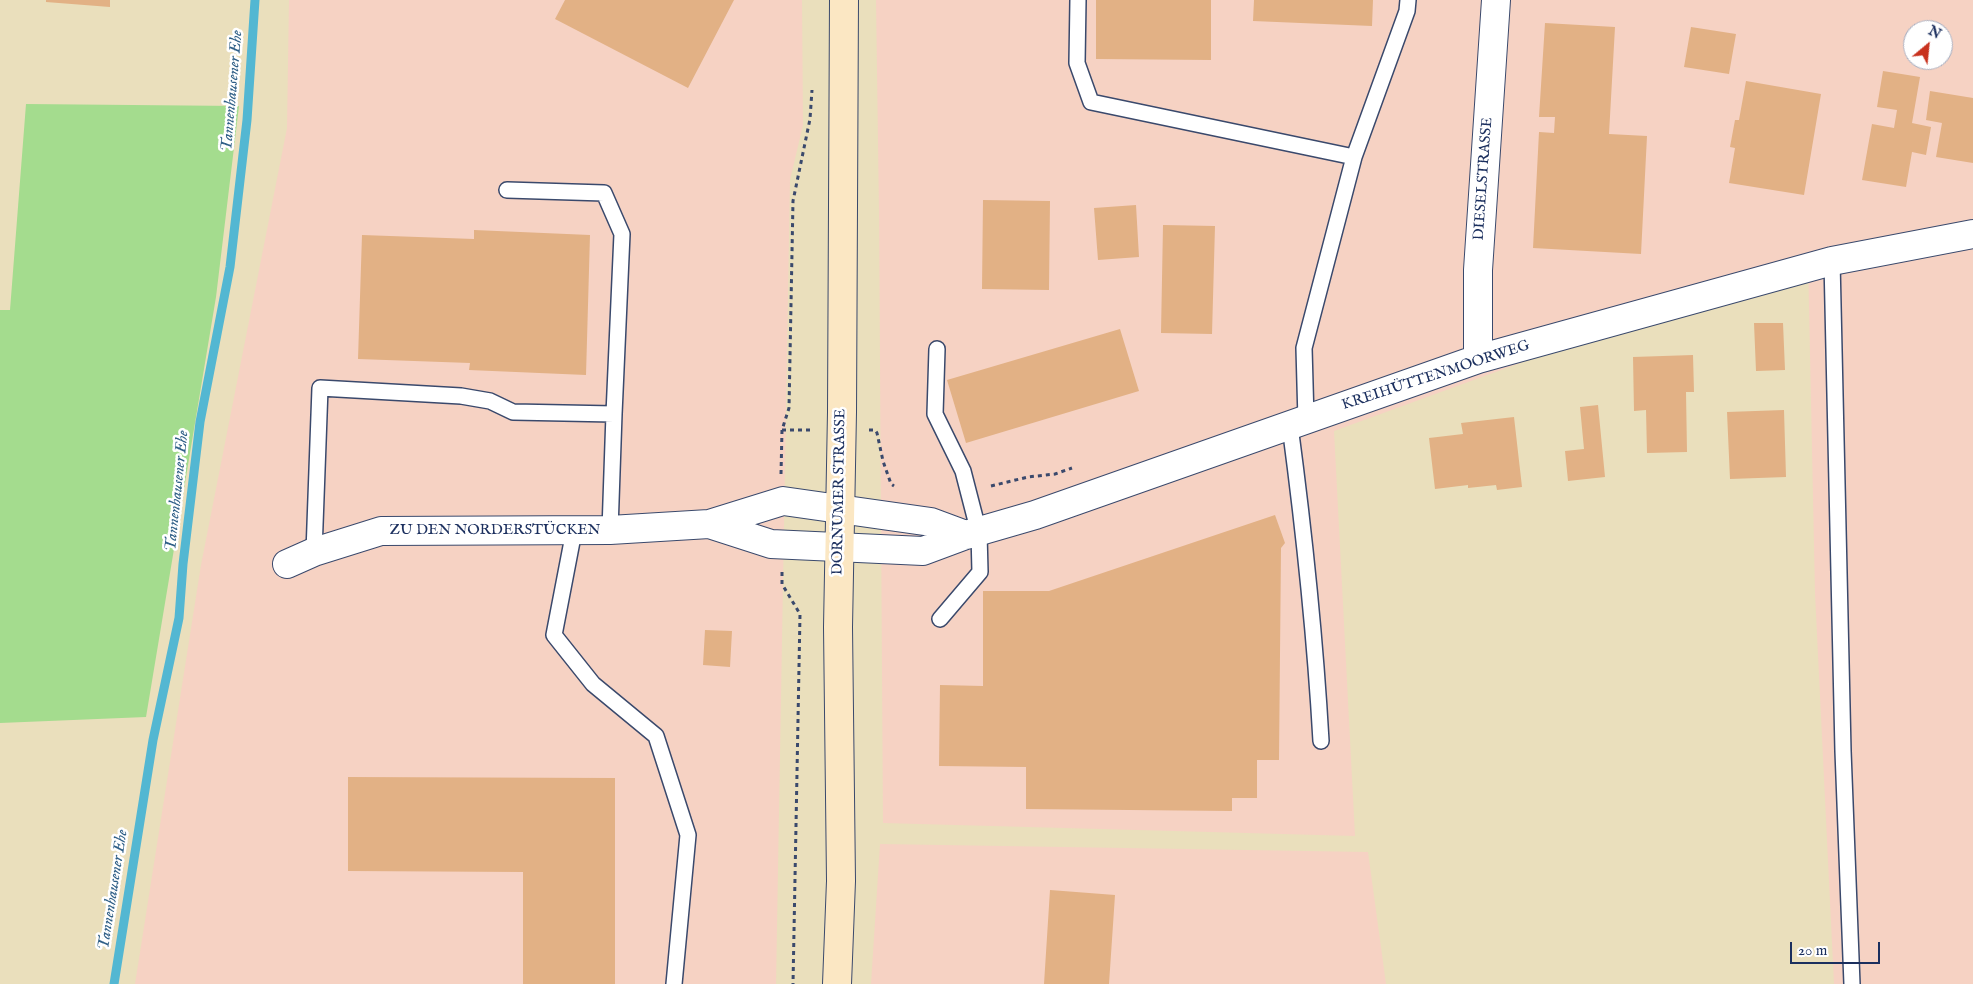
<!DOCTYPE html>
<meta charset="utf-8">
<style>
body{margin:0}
#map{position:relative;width:1973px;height:984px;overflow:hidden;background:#eadfbc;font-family:"IM FELL English",serif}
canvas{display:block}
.north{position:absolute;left:1903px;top:20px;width:50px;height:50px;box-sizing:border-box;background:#fff;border:1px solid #a4acbf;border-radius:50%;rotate:28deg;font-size:14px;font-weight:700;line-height:20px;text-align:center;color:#1b2f5e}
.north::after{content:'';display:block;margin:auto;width:18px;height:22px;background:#c8321e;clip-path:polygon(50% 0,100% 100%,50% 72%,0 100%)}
.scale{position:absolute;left:1790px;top:942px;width:90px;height:22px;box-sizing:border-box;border:2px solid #1b2f5e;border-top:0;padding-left:6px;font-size:15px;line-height:18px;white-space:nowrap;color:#1b2f5e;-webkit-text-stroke:4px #fff;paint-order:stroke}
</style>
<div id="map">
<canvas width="1973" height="984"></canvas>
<div class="north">N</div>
<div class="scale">20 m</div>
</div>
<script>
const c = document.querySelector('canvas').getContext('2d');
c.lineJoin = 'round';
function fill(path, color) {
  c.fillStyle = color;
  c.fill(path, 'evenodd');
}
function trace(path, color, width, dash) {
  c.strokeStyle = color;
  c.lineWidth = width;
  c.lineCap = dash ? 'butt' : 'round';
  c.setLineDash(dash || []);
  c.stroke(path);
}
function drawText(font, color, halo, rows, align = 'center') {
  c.font = font + ' "IM FELL English",serif';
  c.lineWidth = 5;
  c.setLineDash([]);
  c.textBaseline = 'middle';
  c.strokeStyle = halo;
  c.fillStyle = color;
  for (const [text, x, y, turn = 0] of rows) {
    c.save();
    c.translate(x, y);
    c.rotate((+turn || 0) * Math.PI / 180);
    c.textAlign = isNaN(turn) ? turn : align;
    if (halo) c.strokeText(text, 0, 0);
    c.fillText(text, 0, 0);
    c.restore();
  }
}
const built = new Path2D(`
 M289,0H802L803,125L790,180L776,984H135L201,565L287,128Z
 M876,0H1973V984H1834L1815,593L1808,258L1334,431L1355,836L883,823L879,210ZM1913,30H1943V60H1913Z
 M880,844L1368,852L1386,984H871Z`);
const green = new Path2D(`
 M26,104L239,106L216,297L146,717L0,723V310H10Z`);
const stream = new Path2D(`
 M114,984L153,740L179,618L183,564L200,422L230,267L247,120L255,0`);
const building = new Path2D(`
 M46,0H110V7L46,2Z
 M565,0H734L688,88L555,19Z
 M1096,0H1211V60L1096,59Z
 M1254,0H1373L1372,26L1253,21Z
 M1545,23L1615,27L1609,134L1647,136L1641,254L1533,248L1539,132L1554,133L1555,117H1539Z
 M1691,27L1736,34L1729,74L1684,67Z
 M1883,71L1920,77L1912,123L1931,127L1926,155L1912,152L1906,187L1862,180L1872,124L1894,128L1897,110L1877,107Z
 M1746,81L1821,94L1804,195L1729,183L1735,148L1730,147L1735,120H1739Z
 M1930,91L1973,98V163L1936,157L1942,123L1926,120Z
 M983,200L1050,201L1049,290L982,289Z
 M1136,205L1139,257L1098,260L1094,208Z
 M1163,225L1215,226L1212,334L1161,333Z
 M474,230L590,235L586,375L469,370L470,363L358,359L362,235L474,239Z
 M1754,323H1783L1785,370L1756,371Z
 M1120,329L1139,391L966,443L947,380Z
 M1693,355L1694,392H1686L1687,452L1647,453L1646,410L1634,411L1633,357Z
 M1598,405L1605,477L1568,481L1565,451L1584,449L1580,407Z
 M1784,410L1786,477L1730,479L1727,412Z
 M1514,417L1522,487L1497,490L1496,485L1468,488V485L1435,489L1429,438L1463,434L1461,423Z
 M1275,515L1285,543L1281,548L1279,760H1257V798H1232V811L1026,809V767L939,766L940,685L983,686V591H1049Z
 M705,630L732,631L730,667L703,665Z
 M348,777L615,778V984H523V872L348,871Z
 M1050,890L1115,895L1109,984H1044Z`);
const path = new Path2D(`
 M782,430H813
 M869,430H875L877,433L883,461L891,484L894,486
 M781,474L782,430L789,408L793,201L810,119L812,90
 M991,486L1028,477L1055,474L1072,468
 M782,572V584L800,614L793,984`);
const lane = new Path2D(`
 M1078,0L1077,63L1091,102L1354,157
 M507,190L604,193L622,234L614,414
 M1832,261L1843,751L1852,984
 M937,349L935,414L963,471L979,533L980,572L940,619
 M1306,420L1304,348L1354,157L1407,11L1408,0
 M1290,426C1304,531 1315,635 1321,741
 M574,531L554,635L593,684L656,736L688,835L674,984
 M314,552L320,388L461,396L490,401L513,412L614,414L610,530`);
const street = new Path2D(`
 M1478,359V270L1496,0
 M709,524L771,544L923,551L966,535L1035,515L1478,359L1832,261L1973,234
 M287,564L314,552L381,531L610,530L709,524L783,501L931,522L966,535`);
const secondary = new Path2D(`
 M837,984L841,881L838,627L842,412L844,0`);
const streetNames = [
 ["DIESELSTRASSE",1484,179,-86],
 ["KREIHÜTTENMOORWEG",1436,376,-18],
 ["DORNUMER STRASSE",840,492,-89],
 ["ZU DEN NORDERSTÜCKEN",495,531]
];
const waterNames = [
 ["Tannenhausener Ehe",233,91,-85],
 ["Tannenhausener Ehe",178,491,-84],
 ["Tannenhausener Ehe",114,890,-81]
];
fill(built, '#f6d2c3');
fill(green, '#a4dc8e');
trace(stream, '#53b7d2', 9);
fill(building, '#e2b185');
trace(lane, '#3a496c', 18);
trace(street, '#3a496c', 30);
trace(secondary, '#3a496c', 30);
trace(path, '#3a496c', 3, [4, 4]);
trace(lane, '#fff', 15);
trace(street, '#fff', 28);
trace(secondary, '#fbe7c3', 28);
drawText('15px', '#1b2f5e', '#fff', streetNames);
drawText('italic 16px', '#2f5f87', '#fff', waterNames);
</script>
